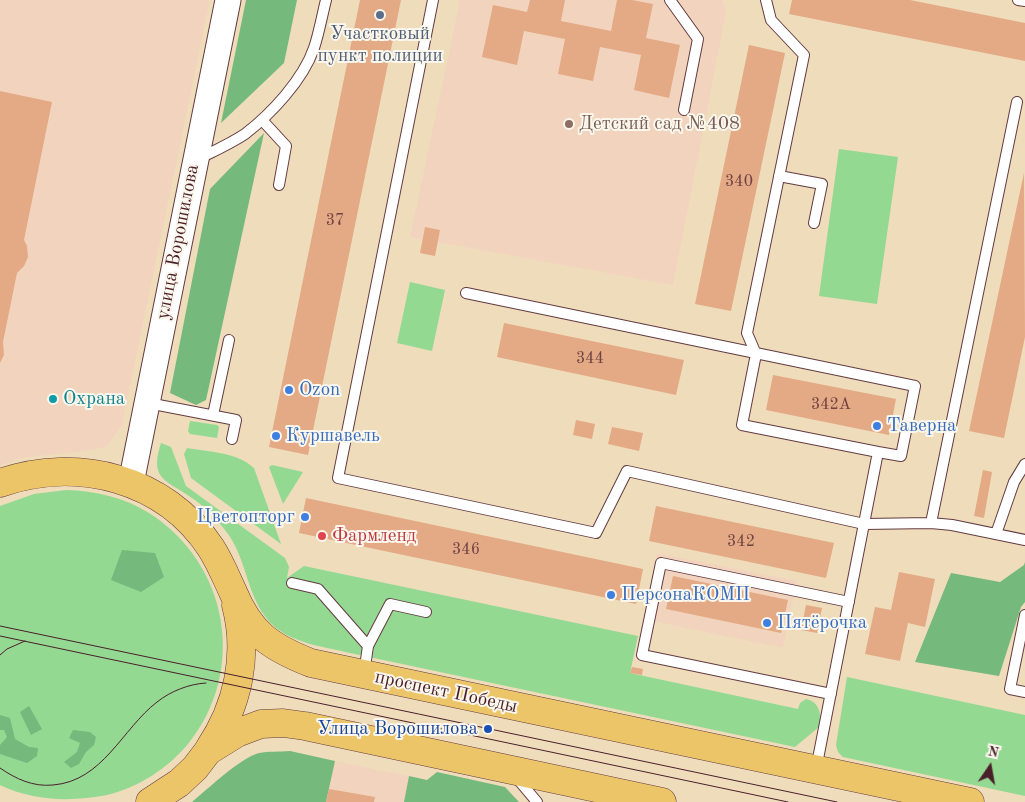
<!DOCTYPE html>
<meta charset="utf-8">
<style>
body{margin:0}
#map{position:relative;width:1025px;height:802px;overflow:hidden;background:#efdcbb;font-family:"Old Standard TT",serif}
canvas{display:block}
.north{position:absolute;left:965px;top:742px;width:50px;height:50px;-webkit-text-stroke:4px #fbf7ec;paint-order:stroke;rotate:12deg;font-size:14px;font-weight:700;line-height:20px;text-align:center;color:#4a1f2b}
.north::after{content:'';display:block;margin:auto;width:18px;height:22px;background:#4a1f2b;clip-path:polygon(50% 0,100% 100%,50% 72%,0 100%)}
</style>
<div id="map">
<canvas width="1025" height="802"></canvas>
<div class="north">N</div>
</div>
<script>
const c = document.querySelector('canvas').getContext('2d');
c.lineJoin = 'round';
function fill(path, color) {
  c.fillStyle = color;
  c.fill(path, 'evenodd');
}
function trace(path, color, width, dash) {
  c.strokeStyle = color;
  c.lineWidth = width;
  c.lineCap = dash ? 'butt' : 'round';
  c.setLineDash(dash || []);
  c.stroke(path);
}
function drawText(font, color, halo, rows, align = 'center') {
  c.font = font + ' "Old Standard TT",serif';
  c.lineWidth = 4;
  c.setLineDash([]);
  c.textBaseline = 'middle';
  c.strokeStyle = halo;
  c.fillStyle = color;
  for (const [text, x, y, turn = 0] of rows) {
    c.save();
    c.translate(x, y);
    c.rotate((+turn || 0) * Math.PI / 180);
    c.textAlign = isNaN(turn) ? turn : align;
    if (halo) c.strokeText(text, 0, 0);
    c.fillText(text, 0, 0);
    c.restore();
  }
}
const built = new Path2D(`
 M0,0H210L122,425L107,447L60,454L19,458L0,466Z
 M460,0H722L726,12L673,285L410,237Z
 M657,553L797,581L783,648L643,619Z
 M335,761L409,776L404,802H326Z`);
const green = new Path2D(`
 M839,149L898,157L877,304L819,296Z
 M410,282L445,290L432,351L397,343Z
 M190,421L217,425L219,427L217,438L190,434L188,431Z
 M161,443L171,447L186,486L285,558L289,567L287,578L304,566L638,636L630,673L798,709L800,703L806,699C820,702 821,714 820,726L795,747L350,653C325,647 296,644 275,627C245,601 249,559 225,530C215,517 203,505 189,496C180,489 165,484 159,473C155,463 158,453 161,443Z
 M187,448C209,452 237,452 254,468L281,544L191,478L184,454Z
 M272,465L303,472L283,504L269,467Z
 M66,490C95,491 124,497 149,513C228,563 248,670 188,744C167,769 139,787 107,795C71,802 33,801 0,785V506L34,494Z
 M847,677L1025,715V796L843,757L838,752L836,745Z`);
const forest = new Path2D(`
 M246,0H297L284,63L221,123Z
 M264,133L206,400L196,405L170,393L210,189Z
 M122,550L155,553L164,577L141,592L111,580Z
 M1025,562V602L1021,607L999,676L915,662L951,573L1000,582L1024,565Z
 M29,706L42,729L31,735L20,712Z
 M0,715L10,718L15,739L29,747L38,748L37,756L27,763L0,754V745L7,737L4,730H0Z
 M73,730L90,732L96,737L94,745L86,752L79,764L71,768L64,762L77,752L80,743L69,738Z
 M290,751L335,761L326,802H192C208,789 240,758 259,753C268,751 280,752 290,751Z
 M437,772L505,787L519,802H404L409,776L427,780Z`);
const building = new Path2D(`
 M360,0H401L308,455L269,447Z
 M530,0H565L561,21L611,31L617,0H632L653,4L646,38L680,45L669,98L634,90L641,55L600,47L593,81L558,74L565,39L524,31L517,65L482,57L493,5L527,12Z
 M792,0H910L1025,23V61L789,14Z
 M749,45L785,53L731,311L695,304Z
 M0,91L52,102L24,240L27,246L28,257L24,266L17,273L3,342L4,355L0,363Z
 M1024,173L1025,337L1004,438L969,431Z
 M425,227L440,230L435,256L420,253Z
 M504,323L684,360L676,395L497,357Z
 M773,375L896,399L889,435L766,410Z
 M576,420L595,424L592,439L573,435Z
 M612,427L643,433L639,451L608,444Z
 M983,470L992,472L984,518L974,516Z
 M306,498L643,569L636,604L299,533Z
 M656,506L834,543L826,578L649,541Z
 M899,572L935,579L925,627L908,623L900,661L865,654L875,607L891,610Z
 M673,576L788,600L781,633L666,609Z
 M806,605L822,608L817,633L801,630Z
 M632,667L643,669L642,675L630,673Z
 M329,789L375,797L374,802H326Z`);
const service = new Path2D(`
 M433,0L338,478L596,533L627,471L864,524L931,523L952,525L1025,540
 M670,0L698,39L684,110
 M766,0L771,20L804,55L747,333L756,354L742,425L878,452
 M1018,0L1025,1
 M262,120L286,146L279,185
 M198,159C214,151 230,144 245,134C271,114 303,80 314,48C319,33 322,16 326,0
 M779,176L822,184L814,223
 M466,293L915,386L901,456L878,452L816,769
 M148,403L236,420L232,439
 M213,415L229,340
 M931,523L1017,102
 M996,534L1014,482L1025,464
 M292,583L318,589L368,646
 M1025,615L1010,689L1025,692
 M364,674L368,646L390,604L426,612
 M831,694L642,655L661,563L849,602
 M516,777L537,802`);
const tertiary = new Path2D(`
 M131,483L228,0`);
const primary = new Path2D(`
 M0,483C77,456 165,478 211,548C220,562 226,577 233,592C250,633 270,647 311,663L970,802
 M209,749C238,706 249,655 236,605
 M150,802L179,783L195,768L208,751L237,733L261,724L283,723L305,726L662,802`);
const tram = new Path2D(`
 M0,626L837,802
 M0,636L788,802
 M0,655L7,649L25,641
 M0,768C16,779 33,787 53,785C103,781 122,729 157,702C171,691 189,684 206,683`);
const markers = [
 [380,15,5,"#5c6f8a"],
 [569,124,5,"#8d6e63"],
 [289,390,5,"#3f7fe0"],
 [53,399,5,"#0f9aa8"],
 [877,426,5,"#3f7fe0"],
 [276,436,5,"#3f7fe0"],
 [305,517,5,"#3f7fe0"],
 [322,536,5,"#e0444e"],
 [611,595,5,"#3f7fe0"],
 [767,623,5,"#3f7fe0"],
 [488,729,5,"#1a4fb4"]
];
const numberNames = [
 ["340",739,182],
 ["37",335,221],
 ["344",590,359],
 ["342А",831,405],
 ["342",741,542],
 ["346",466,550]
];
const serviceNames = [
 ["Участковый",380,34],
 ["пункт полиции",380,56]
];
const educationNames = [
 ["Детский сад №408",579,124]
];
const streetNames = [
 ["улица Ворошилова",178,242,-79],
 ["проспект Победы",446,692,12]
];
const shopNames = [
 ["Ozon",299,390],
 ["Таверна",887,426],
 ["Куршавель",286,436],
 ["Цветопторг",295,517,"right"],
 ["ПерсонаКОМП",621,595],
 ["Пятёрочка",777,623]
];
const cultureNames = [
 ["Охрана",63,399]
];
const healthNames = [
 ["Фармленд",332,536]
];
const transitNames = [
 ["Улица Ворошилова",478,729]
];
fill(built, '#f2d4be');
fill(green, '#93d992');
fill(forest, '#76b97c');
fill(building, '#e3aa85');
trace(service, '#633b41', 12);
trace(tertiary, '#633b41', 27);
trace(primary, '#633b41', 29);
trace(service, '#fff', 10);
trace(tertiary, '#fff', 25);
trace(primary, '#edc569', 28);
trace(tram, '#4a1f2b', 1);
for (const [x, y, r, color] of markers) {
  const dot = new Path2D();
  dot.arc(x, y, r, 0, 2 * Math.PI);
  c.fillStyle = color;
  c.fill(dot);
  trace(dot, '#fbf7ec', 2);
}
drawText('16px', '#704242', null, numberNames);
drawText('19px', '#4e5e75', '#fbf7ec', serviceNames);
drawText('19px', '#785e54', '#fbf7ec', educationNames, 'left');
drawText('19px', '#4a1f2b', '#fbf7ec', streetNames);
drawText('19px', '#366cbe', '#fbf7ec', shopNames, 'left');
drawText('19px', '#0d838f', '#fbf7ec', cultureNames, 'left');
drawText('19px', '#be3a42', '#fbf7ec', healthNames, 'left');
drawText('19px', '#164399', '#fbf7ec', transitNames, 'right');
</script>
